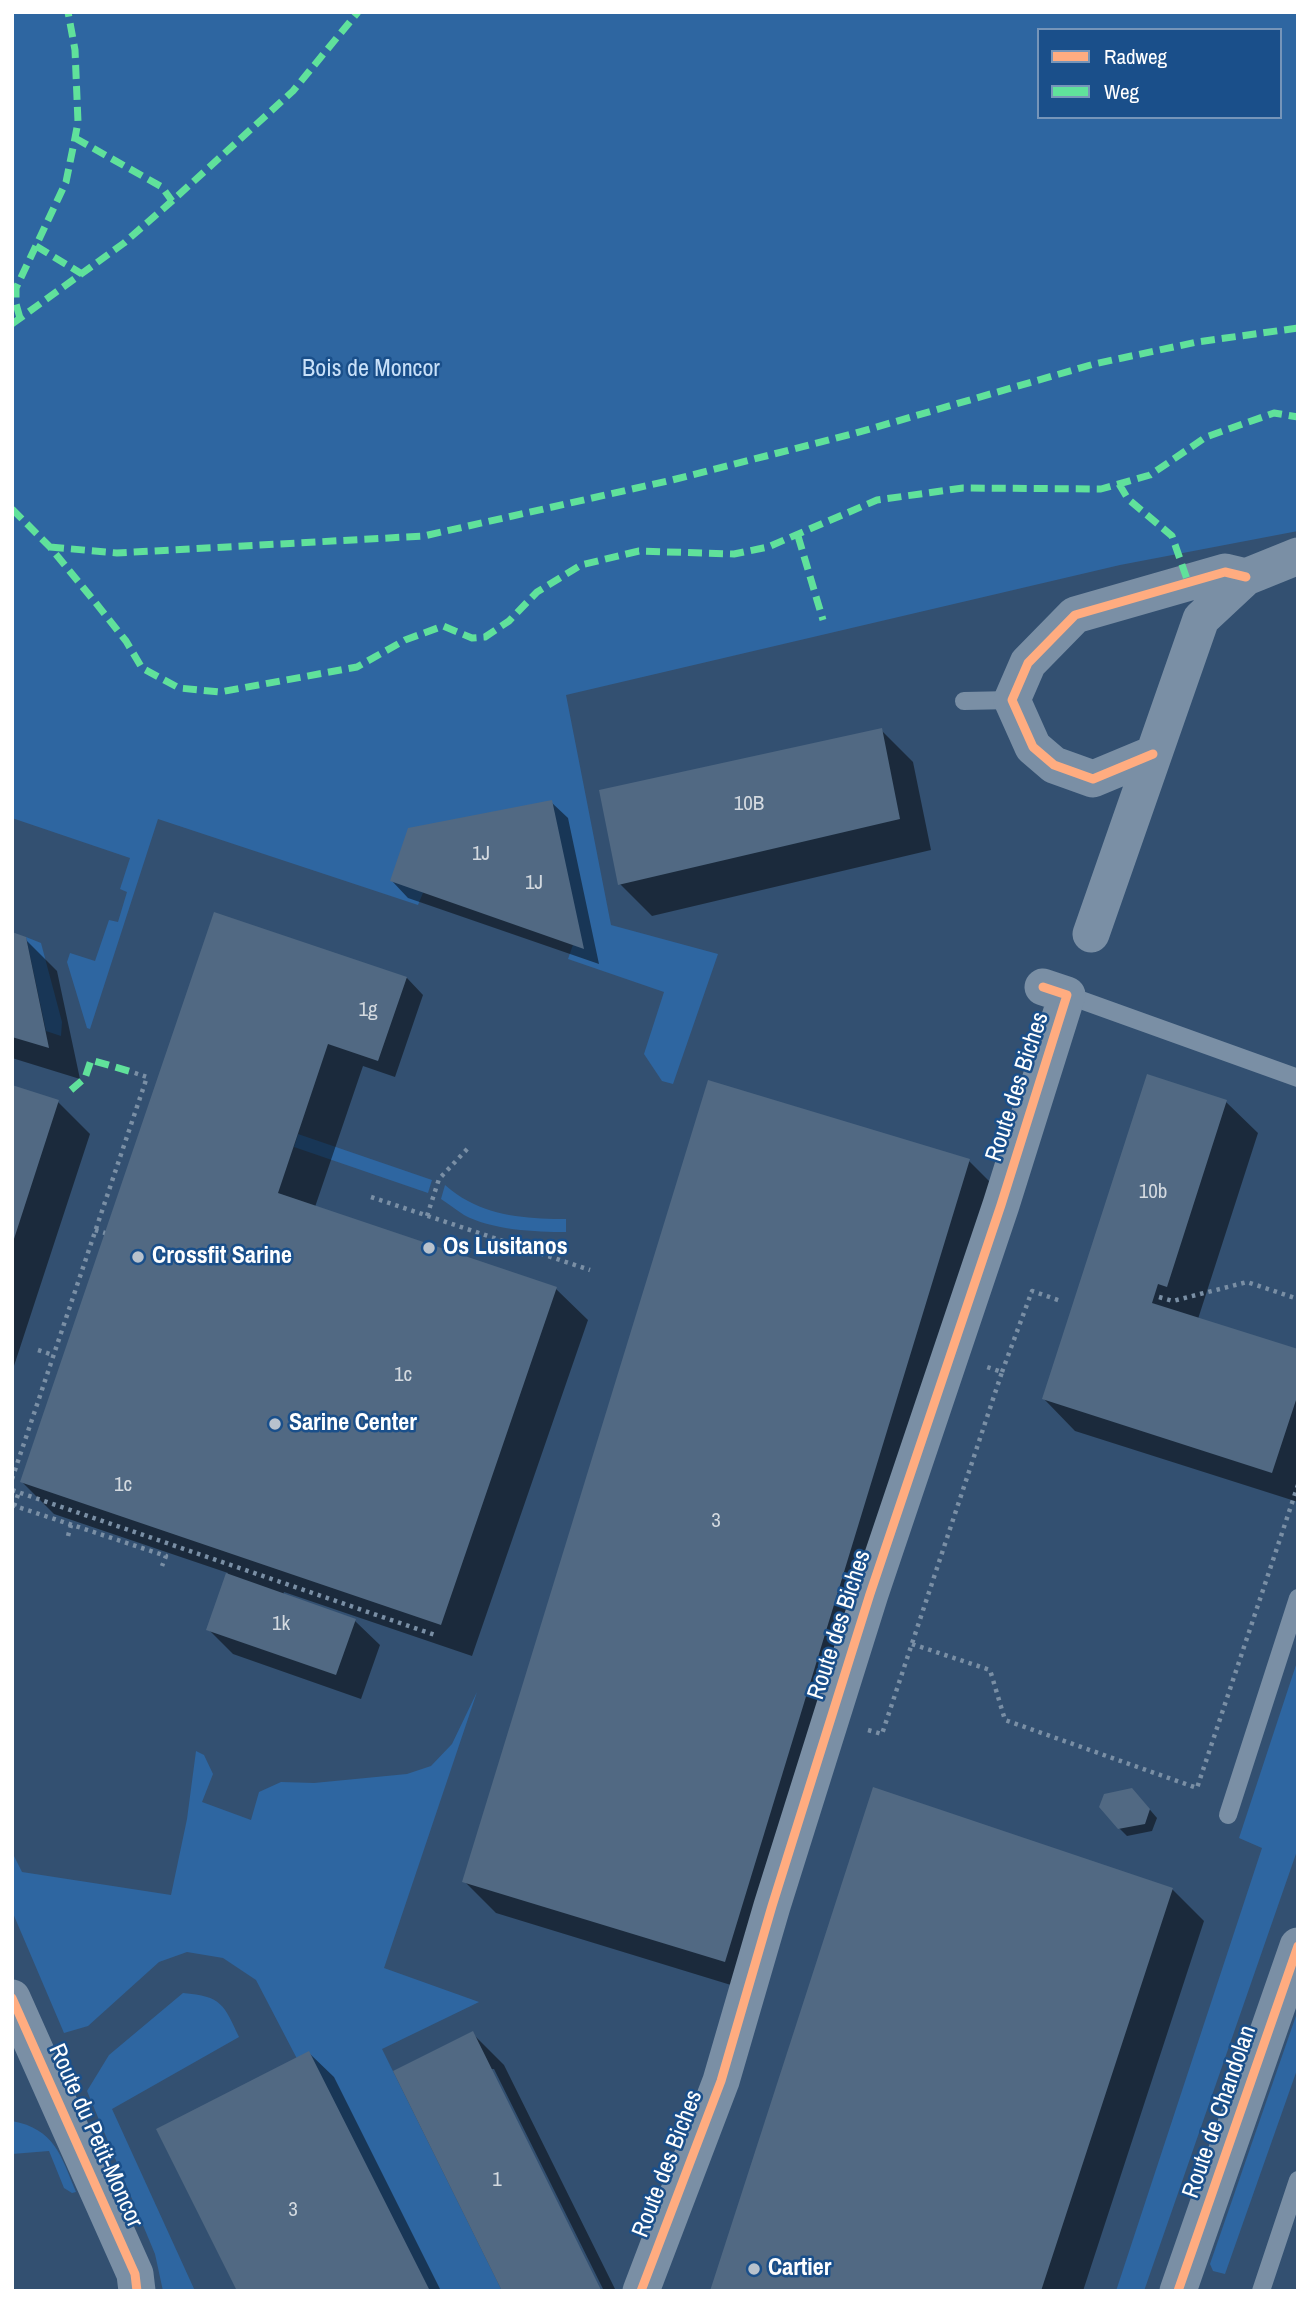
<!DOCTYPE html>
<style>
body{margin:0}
#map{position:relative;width:1310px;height:2303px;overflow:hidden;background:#335071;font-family:"Archivo Narrow",sans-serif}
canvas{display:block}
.frame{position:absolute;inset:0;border:14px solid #fff;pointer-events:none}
.legend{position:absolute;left:1037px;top:28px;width:245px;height:91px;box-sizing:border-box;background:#1a4f8a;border:2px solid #7695b9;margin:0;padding:9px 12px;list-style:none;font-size:21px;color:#fff}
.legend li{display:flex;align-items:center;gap:14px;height:35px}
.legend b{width:35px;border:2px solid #7695b9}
</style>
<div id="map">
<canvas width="1310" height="2303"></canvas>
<div class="frame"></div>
<ul class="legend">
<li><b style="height:9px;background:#ffac80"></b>Radweg</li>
<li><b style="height:9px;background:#60e19b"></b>Weg</li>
</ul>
</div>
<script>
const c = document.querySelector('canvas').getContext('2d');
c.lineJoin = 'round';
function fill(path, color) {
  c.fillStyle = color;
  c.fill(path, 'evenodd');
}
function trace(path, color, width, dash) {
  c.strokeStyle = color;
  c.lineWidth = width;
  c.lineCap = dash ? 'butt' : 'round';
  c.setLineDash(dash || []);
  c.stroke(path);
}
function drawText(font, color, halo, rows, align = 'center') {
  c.font = font + ' "Archivo Narrow",sans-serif';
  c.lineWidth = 5;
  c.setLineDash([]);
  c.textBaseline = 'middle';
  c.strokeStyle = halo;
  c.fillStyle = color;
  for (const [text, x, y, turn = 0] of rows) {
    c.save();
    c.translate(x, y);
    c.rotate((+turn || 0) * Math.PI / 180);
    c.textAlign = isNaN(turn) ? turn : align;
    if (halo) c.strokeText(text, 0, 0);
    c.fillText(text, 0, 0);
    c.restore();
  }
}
const green = new Path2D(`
 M12,12H1298V531L1120,565L566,695L611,925L718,954L673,1084L662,1081L644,1054L664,992L568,959L577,933L427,883L418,905L158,819L90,1029L87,1028L67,962L70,953L95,961L109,920L118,922L127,892L120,889L130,858L12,818ZM1039,30H1280V117H1039Z
 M26,937L41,943L62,1022L61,1036L46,1031Z
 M298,1134L432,1180L428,1193L294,1147Z
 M445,1185C452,1191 460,1197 468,1201C496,1217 534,1219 566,1219V1232C535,1232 492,1230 464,1215C456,1210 449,1204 441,1199Z
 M1298,1659V1848L1144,2291H1116L1262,1848L1239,1838Z
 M477,1692L384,1968L479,2002L382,2049L502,2291H418L256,1980L223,1958L187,1952L159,1962L88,2026L64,2033L12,1911V1852L22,1872L171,1895L187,1819L196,1751L204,1755L213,1774L202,1802L251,1820L259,1792L281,1782L314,1783L407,1774L431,1766L452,1744Z
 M183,1993C222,1996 224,2005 239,2037L112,2109L195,2291H163L155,2254L87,2091L109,2055Z
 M1298,2010V2067L1225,2274L1213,2271L1210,2264Z
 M12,2121C55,2129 61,2156 76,2192L72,2193L64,2188L49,2151L12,2154Z`);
const shadow = new Path2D(`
 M881,730L913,762L931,850L652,916L620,884Z
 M551,802L568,818L599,964L408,898L392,881Z
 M215,914L407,978L423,995L395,1077L363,1066L315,1207L556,1289L588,1320L472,1656L284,1592L283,1595L355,1621L380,1645L361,1699L233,1654L208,1629L228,1573L54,1514L22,1482Z
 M12,934L25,939L57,971L80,1079L12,1058Z
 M12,1087L58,1102L90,1134L12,1372Z
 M1226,1102L1258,1133L1198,1319L1298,1351V1502L1075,1431L1044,1399Z
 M969,1161L1001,1193L757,1993L496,1913L464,1881Z
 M1140,1798L1157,1818L1152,1831L1127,1836L1119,1828Z
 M1172,1889L1204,1921L1083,2291H712Z
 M472,2033L504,2065L616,2291H604L494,2069H490L600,2291H504Z
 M309,2053L334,2077L441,2291H239Z`);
const building = new Path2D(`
 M882,728L900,819L618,885L599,790Z
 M552,800L584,949L390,881L408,828Z
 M214,912L407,977L378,1061L328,1044L278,1193L557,1287L441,1625L20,1482Z
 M12,932L26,937L49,1048L12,1037Z
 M1147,1074L1227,1100L1167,1287L1158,1284L1152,1303L1298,1349V1394L1272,1473L1042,1399Z
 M708,1080L970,1159L725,1962L462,1882Z
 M12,1085L59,1100L13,1242H12Z
 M226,1573L356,1619L336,1675L206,1630Z
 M873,1787L1173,1888L1041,2291H710Z
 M1132,1788L1150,1809L1145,1824L1118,1829L1099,1807L1104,1794Z
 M473,2031L601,2290L599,2291H502L393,2071Z
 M309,2051L430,2291H237L156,2129Z`);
const path = new Path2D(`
 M371,1197L590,1270
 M427,1216L439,1179L470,1146
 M95,1230L105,1233
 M1159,1297L1173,1301L1247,1282L1298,1299
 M38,1350L53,1355
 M1002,1372L1032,1291L1061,1301
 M12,1479L147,1077L132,1072
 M12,1490L438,1636
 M12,1505L166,1556L162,1566
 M14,1506L19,1492
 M68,1536L71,1525
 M912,1644L990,1670L1005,1720L1197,1788L1298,1485
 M868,1730L882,1734L1002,1372L987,1367`);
const lane = new Path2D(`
 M964,701L1012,700
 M1067,995L1298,1078
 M1228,1815L1298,1598
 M1261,2291L1298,2180`);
const street = new Path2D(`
 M1153,754L1093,779L1054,765L1033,747L1012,700L1028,663L1075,615L1225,572L1246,577
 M1091,934L1201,619L1246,577L1298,556
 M12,1998L135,2274L137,2291
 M641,2291L721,2081L772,1906L870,1594L1001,1205L1067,995L1043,987
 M1178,2291L1298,1946`);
const quiet = new Path2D(`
 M75,138L162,187L172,201
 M36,246L82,274
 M20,318L16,304V288L66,182L75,138L78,122L75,50L68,12
 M12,324L124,243L172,201L293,91L358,12
 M1119,484L1128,499L1172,536L1188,582
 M12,509L50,547L95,602L126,641L142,668L179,688L220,692L357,667L405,640L443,626L472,638L485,637L509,621L537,592L581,565L639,551L734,554L768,547L877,500L963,488L1101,489L1150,475L1206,437L1274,413L1298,417
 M798,536L823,620
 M50,547L117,553L424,536L672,480L856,433L1094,364L1197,342L1298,328
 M71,1090L85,1078L91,1060L132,1072`);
const cycleway = new Path2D(`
 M1153,754L1093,779L1054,765L1033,747L1012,700L1028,663L1075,615L1225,572L1246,577
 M12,1998L135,2274L137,2291
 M641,2291L721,2081L772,1906L870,1594L1001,1205L1067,995L1043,987
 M1178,2291L1298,1946`);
const markers = [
 [429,1248,7,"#b8c2cd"],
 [138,1257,7,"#b8c2cd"],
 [275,1424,7,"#b8c2cd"],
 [754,2269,7,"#b8c2cd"]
];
const numberNames = [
 ["10B",749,804],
 ["1J",481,854],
 ["1J",534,883],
 ["1g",368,1010],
 ["10b",1153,1192],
 ["1c",403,1375],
 ["1c",123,1485],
 ["3",716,1521],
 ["1k",281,1624],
 ["1",497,2180],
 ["3",293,2210]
];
const parkNames = [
 ["Bois de Moncor",371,370]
];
const streetNames = [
 ["Route des Biches",1018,1087,-72],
 ["Route des Biches",840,1625,-72],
 ["Route de Chandolan",1220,2112,-71],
 ["Route du Petit-Moncor",95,2136,66],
 ["Route des Biches",668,2164,-69]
];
const poiNames = [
 ["Os Lusitanos",443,1248],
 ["Crossfit Sarine",152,1257],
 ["Sarine Center",289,1424],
 ["Cartier",768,2269]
];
fill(green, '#2e66a1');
fill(shadow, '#0007');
fill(building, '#516983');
trace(path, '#7a8fa5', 4.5, [3.5, 5]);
trace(lane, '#7a8fa5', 18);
trace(street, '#7a8fa5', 37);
trace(quiet, '#60e19b', 7, [14, 7]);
trace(cycleway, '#ffac80', 9);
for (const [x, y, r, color] of markers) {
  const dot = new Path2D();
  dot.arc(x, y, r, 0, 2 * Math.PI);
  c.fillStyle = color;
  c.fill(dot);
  trace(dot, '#1a4f8a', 2.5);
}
drawText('21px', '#d4dae0', null, numberNames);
drawText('24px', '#c9e1f9', '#1a4f8a', parkNames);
drawText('24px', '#fff', '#1a4f8a', streetNames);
drawText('bold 24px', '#fff', '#1a4f8a', poiNames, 'left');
</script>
